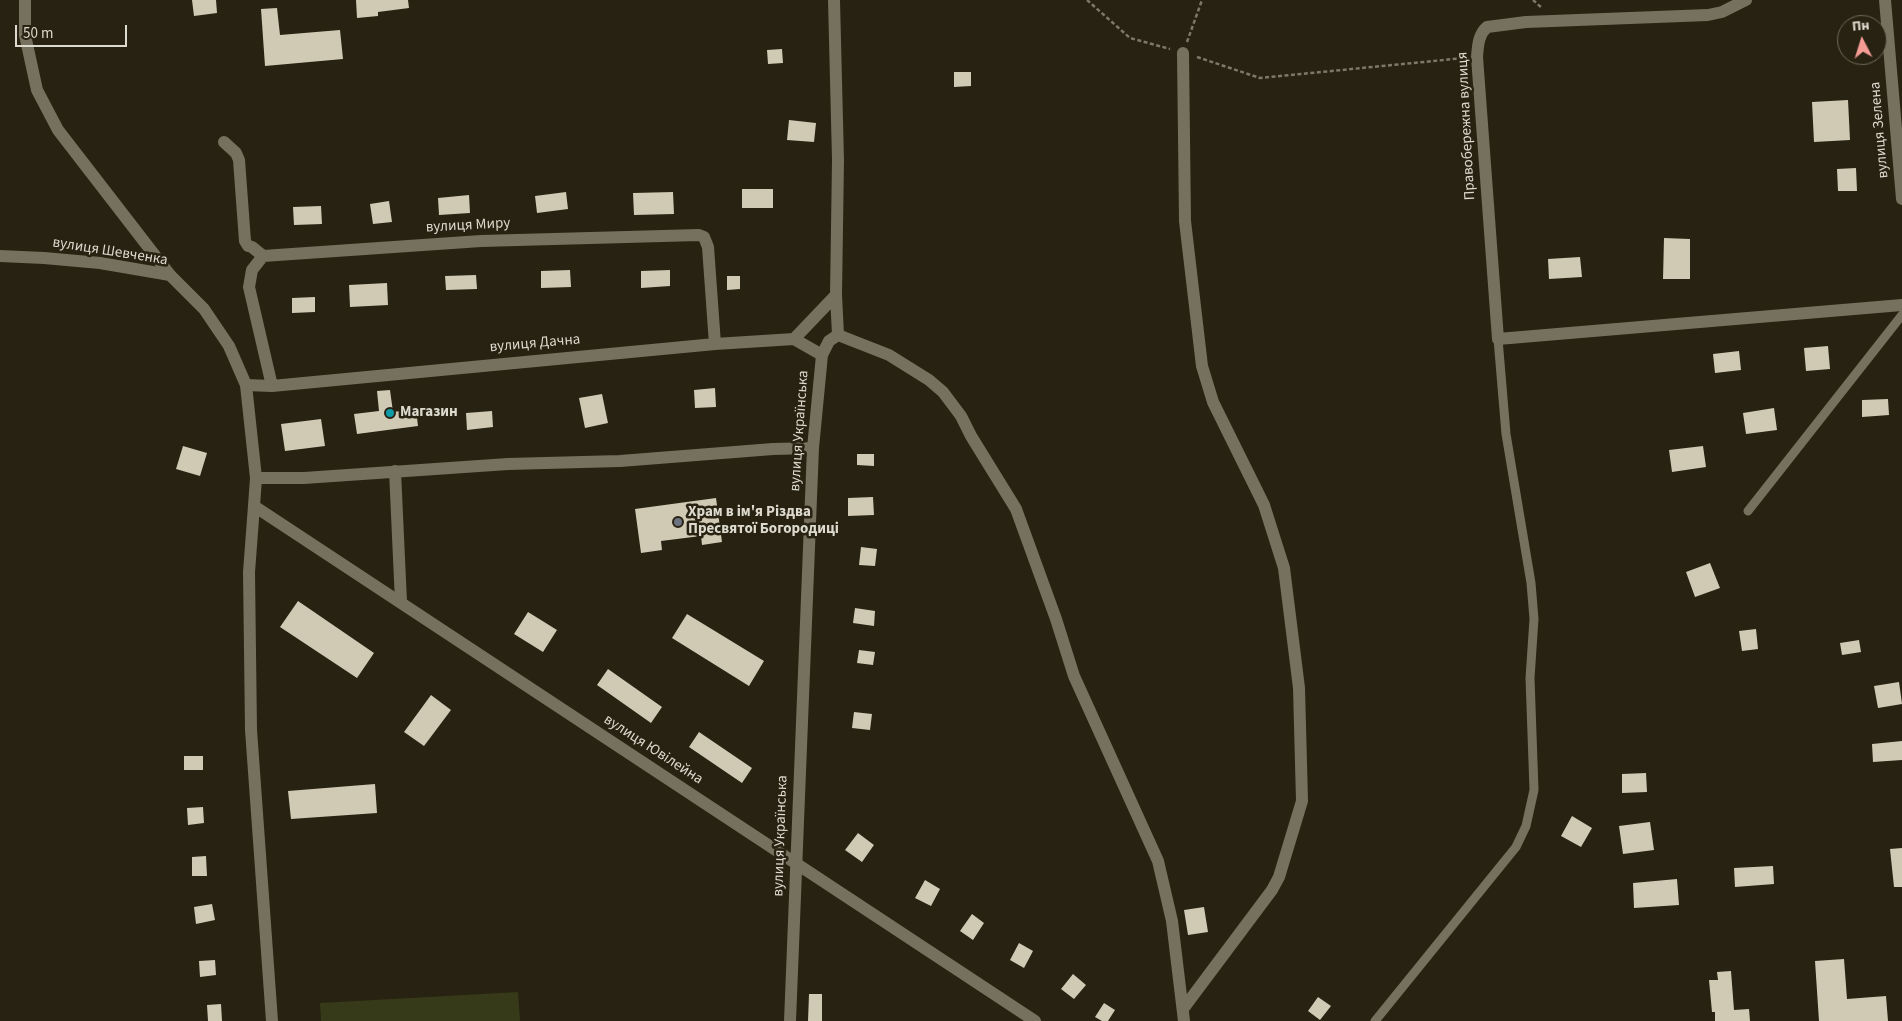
<!DOCTYPE html>
<meta charset="utf-8">
<style>
body{margin:0}
#map{position:relative;width:1902px;height:1021px;overflow:hidden;background:#272211;font-family:"Source Sans 3",sans-serif}
canvas{display:block}
.north{position:absolute;left:1837px;top:15px;width:50px;height:50px;box-sizing:border-box;background:#272211;border:1px solid #6f6b5d;border-radius:50%;rotate:355deg;font-size:14px;font-weight:700;line-height:20px;text-align:center;color:#dcd9ce}
.north::after{content:'';display:block;margin:auto;width:18px;height:22px;background:#f59c95;clip-path:polygon(50% 0,100% 100%,50% 72%,0 100%)}
.scale{position:absolute;left:15px;top:25px;width:112px;height:22px;box-sizing:border-box;border:2px solid #dcd9ce;border-top:0;padding-left:6px;font-size:15px;line-height:18px;white-space:nowrap;color:#dcd9ce;-webkit-text-stroke:4px #272211;paint-order:stroke}
</style>
<div id="map">
<canvas width="1902" height="1021"></canvas>
<div class="north">Пн</div>
<div class="scale">50 m</div>
</div>
<script>
const c = document.querySelector('canvas').getContext('2d');
c.lineJoin = 'round';
function fill(path, color) {
  c.fillStyle = color;
  c.fill(path, 'evenodd');
}
function trace(path, color, width, dash) {
  c.strokeStyle = color;
  c.lineWidth = width;
  c.lineCap = dash ? 'butt' : 'round';
  c.setLineDash(dash || []);
  c.stroke(path);
}
function drawText(font, color, halo, rows, align = 'center') {
  c.font = font + ' "Source Sans 3",sans-serif';
  c.lineWidth = 5;
  c.setLineDash([]);
  c.textBaseline = 'middle';
  c.strokeStyle = halo;
  c.fillStyle = color;
  for (const [text, x, y, turn = 0] of rows) {
    c.save();
    c.translate(x, y);
    c.rotate((+turn || 0) * Math.PI / 180);
    c.textAlign = isNaN(turn) ? turn : align;
    if (halo) c.strokeText(text, 0, 0);
    c.fillText(text, 0, 0);
    c.restore();
  }
}
const green = new Path2D(`
 M518,992L520,1021H321L320,1003Z`);
const building = new Path2D(`
 M192,0H216L217,13L194,16Z
 M356,0H408L409,8L378,12V16L357,18Z
 M277,8L280,35L340,30L343,59L265,66L261,9Z
 M782,49L783,63L768,64L767,50Z
 M954,72H971V86L954,87Z
 M1848,100L1850,140L1814,142L1812,102Z
 M789,120L816,123L814,142L787,140Z
 M1856,168L1857,191H1838L1837,169Z
 M742,189H773V208H742Z
 M566,192L568,209L537,213L535,196Z
 M673,192L674,214L634,215L633,193Z
 M469,195L470,213L439,215L438,198Z
 M389,201L392,222L373,224L370,204Z
 M321,206L322,224L294,225L293,207Z
 M1664,238L1690,239V279H1663Z
 M1580,257L1582,277L1549,279L1548,259Z
 M570,270L571,287L541,288V271Z
 M670,270V286L641,288V271Z
 M476,275L477,289L446,290L445,276Z
 M727,276H740V289L727,290Z
 M387,283L388,305L350,307L349,285Z
 M315,297V312L292,313V298Z
 M1828,346L1830,369L1806,371L1804,348Z
 M1739,351L1741,370L1715,373L1713,354Z
 M715,388L716,407L695,408L694,390Z
 M390,390L393,412L416,409L418,426L357,434L354,414L379,411L377,391Z
 M602,394L608,423L585,428L579,398Z
 M1888,399L1889,415L1862,417V400Z
 M1774,408L1777,430L1746,434L1743,413Z
 M492,411L493,427L467,430L466,413Z
 M321,419L325,446L285,451L281,424Z
 M183,446L207,453L200,476L176,469Z
 M1703,446L1706,467L1672,472L1669,450Z
 M857,454H874V466L857,465Z
 M873,497L874,515L848,516V498Z
 M716,498L722,542L702,545L701,536L661,541L662,550L641,553L635,509Z
 M861,547L877,549L875,566L859,565Z
 M1710,563L1720,588L1695,597L1686,572Z
 M298,601L374,653L357,678L280,627Z
 M855,608L875,611L874,626L853,623Z
 M528,612L557,630L543,652L514,634Z
 M687,614L764,661L749,686L672,638Z
 M1756,629L1758,649L1742,651L1739,631Z
 M1859,640L1861,652L1842,655L1840,643Z
 M859,650L875,652L873,665L857,663Z
 M608,669L662,707L651,723L597,685Z
 M1899,682L1902,704L1878,708L1874,686Z
 M431,695L451,710L424,746L404,732Z
 M854,712L872,714L870,730L852,728Z
 M699,732L752,768L742,783L689,747Z
 M1902,741V760L1873,762L1872,744Z
 M184,756H203V770H184Z
 M1646,773L1647,792L1622,793V774Z
 M375,784L377,813L291,819L288,791Z
 M203,807L204,823L188,825L187,808Z
 M1572,816L1592,828L1581,847L1561,836Z
 M1650,822L1654,850L1623,854L1619,826Z
 M858,833L874,845L862,862L845,850Z
 M1902,848V887H1894L1890,849Z
 M206,856L207,876H192V857Z
 M1773,866L1774,884L1735,887L1734,868Z
 M1677,879L1679,905L1634,908L1633,883Z
 M925,880L940,889L931,906L915,898Z
 M212,904L215,920L196,924L194,907Z
 M1204,907L1208,932L1188,935L1184,910Z
 M972,914L984,923L973,940L960,931Z
 M1019,943L1033,951L1024,968L1010,960Z
 M1844,959L1847,999L1886,996L1888,1021H1819L1815,961Z
 M215,960L216,975L200,977L199,961Z
 M1731,971L1734,1010L1749,1009L1750,1021H1715V1012H1712L1709,980H1718L1717,972Z
 M1073,974L1086,985L1074,999L1061,989Z
 M809,994H822V1021H808Z
 M1318,997L1331,1006L1320,1020L1308,1011Z
 M1104,1003L1115,1010L1108,1021H1102L1095,1017Z
 M221,1004L222,1021H208L207,1005Z`);
const path = new Path2D(`
 M1087,0L1130,38L1170,49
 M1533,0L1542,8
 M1187,42L1202,0
 M1197,57L1260,78L1464,58`);
const lane = new Path2D(`
 M1748,511L1902,315
 M1375,1021L1516,847L1526,826L1534,790L1530,678L1534,619L1531,583L1506,434L1498,339`);
const street = new Path2D(`
 M25,0V35L37,90L58,130L170,275
 M1746,0L1722,12L1708,15L1526,22L1487,27C1478,35 1478,46 1477,57L1498,339L1902,305
 M1885,0L1902,199
 M1183,53L1185,221L1202,366L1213,402L1264,505L1284,568L1299,688L1302,801L1279,877L1272,890L1183,1009
 M224,142L236,153L239,160L245,241L248,246L252,247L263,256
 M838,335L889,355L929,380L943,392L961,416L971,436L1016,509L1056,619L1074,676L1158,861L1172,921L1184,1021
 M794,339L836,295
 M246,385L272,386L715,344L794,339L822,355
 M272,386L249,287L252,270L263,256L481,241L699,235L704,237L708,247L715,344
 M395,471L401,602
 M256,478H304L508,464L620,461L773,449L813,448
 M254,506L249,572L251,730L272,1021
 M790,1021L813,448L822,355L829,341L838,335L836,295L838,160L834,0`);
const secondary = new Path2D(`
 M0,256L44,258L100,263L170,275L204,309L229,346L246,385L256,478L254,506L1035,1021`);
const markers = [
 [390,413,5,"#0f9aa8"],
 [678,522,5,"#6b7280"]
];
const streetNames = [
 ["Правобережна вулиця",1467,126,-93],
 ["вулиця Зелена",1880,130,-95],
 ["вулиця Миру",468,226,-3],
 ["вулиця Шевченка",110,252,9],
 ["вулиця Дачна",535,344,-5],
 ["вулиця Українська",800,431,-86],
 ["вулиця Ювілейна",653,750,33],
 ["вулиця Українська",781,836,-88]
];
const poiNames = [
 ["Магазин",400,413],
 ["Храм в ім'я Різдва",688,513],
 ["Пресвятої Богородиці",688,530]
];
fill(green, '#373a19');
fill(building, '#d0cab5');
trace(path, '#7c786a', 2.5, [4, 2.5]);
trace(lane, '#76705e', 9);
trace(street, '#76705e', 12);
trace(secondary, '#76705e', 12);
for (const [x, y, r, color] of markers) {
  const dot = new Path2D();
  dot.arc(x, y, r, 0, 2 * Math.PI);
  c.fillStyle = color;
  c.fill(dot);
  trace(dot, '#272211', 2);
}
drawText('15px', '#dcd9ce', '#272211', streetNames);
drawText('bold 15px', '#dcd9ce', '#272211', poiNames, 'left');
</script>
